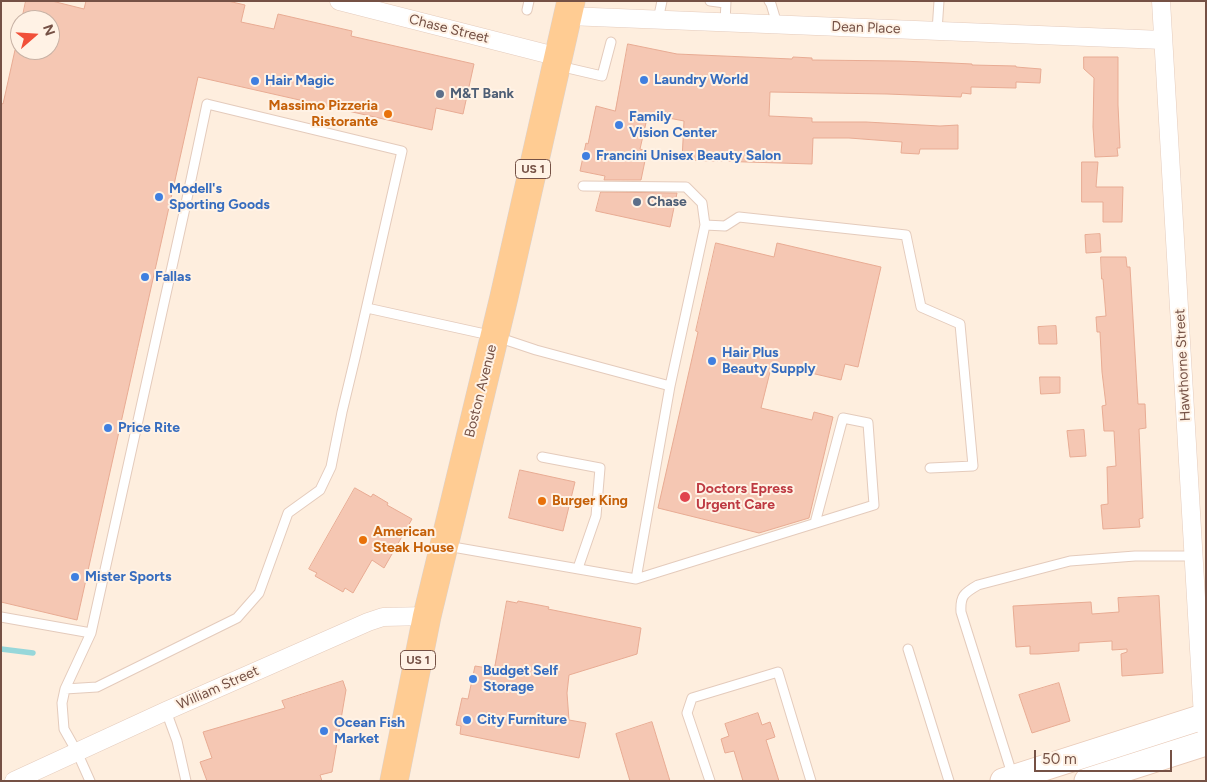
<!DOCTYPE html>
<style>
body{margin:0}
#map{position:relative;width:1207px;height:782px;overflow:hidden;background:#feeede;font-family:Figtree,sans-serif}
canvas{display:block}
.frame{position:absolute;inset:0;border:2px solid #755145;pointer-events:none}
.north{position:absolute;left:10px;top:10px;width:50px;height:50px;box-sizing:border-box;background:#fff2e5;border:1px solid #c8b2a5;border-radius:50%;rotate:71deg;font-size:14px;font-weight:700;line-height:20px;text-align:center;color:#755145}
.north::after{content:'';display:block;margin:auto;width:18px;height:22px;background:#f15039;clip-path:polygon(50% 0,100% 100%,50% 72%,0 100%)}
.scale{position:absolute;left:1034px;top:750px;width:138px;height:22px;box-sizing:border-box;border:2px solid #755145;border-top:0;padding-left:6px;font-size:15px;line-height:18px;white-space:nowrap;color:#755145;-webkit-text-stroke:4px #fff2e5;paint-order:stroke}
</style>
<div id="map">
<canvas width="1207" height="782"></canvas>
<div class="frame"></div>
<div class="north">N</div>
<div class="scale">50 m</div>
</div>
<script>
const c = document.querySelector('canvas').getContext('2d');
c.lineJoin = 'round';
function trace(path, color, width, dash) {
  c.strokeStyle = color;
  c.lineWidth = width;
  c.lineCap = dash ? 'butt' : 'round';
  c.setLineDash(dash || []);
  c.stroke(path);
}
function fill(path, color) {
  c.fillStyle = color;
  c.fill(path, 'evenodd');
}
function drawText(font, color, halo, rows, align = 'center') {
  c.font = font + ' Figtree,sans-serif';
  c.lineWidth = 4;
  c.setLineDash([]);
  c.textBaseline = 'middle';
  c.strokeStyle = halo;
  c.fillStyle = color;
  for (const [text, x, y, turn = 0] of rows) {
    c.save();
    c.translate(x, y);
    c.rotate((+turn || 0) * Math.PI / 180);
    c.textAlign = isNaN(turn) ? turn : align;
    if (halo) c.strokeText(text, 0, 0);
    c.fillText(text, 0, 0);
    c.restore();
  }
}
const stream = new Path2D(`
 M1,649L33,653`);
const building = new Path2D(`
 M26,1H52L84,9L86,1H228L245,5L241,22L274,29L278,14L352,31L351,36L474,64L463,114L436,108L432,130L198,77L77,620L1,602V103L3,104L15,50H50V20H22Z
 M628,44L677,54L792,59L793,57L812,58V60L900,61L951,63L972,64V65L1016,66V67L1041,69L1040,83L1016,82V88L971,87V94L962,93L961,97L887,94L770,92L769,116L812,118V122H866L940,126L958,125V149H920L919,154L901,153L902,142L849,138H813L812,164L682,160L684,121L648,114L640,149L647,151L641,180H604L605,176L580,171L586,143L588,144L596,106L615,111Z
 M1084,57H1118V105L1120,148H1117L1118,156L1095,157L1093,127L1094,78L1084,69Z
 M1082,162H1098L1096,187H1123L1122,222H1103V202H1082Z
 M601,192L677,193L670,227L596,211Z
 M1100,234L1101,252L1086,253L1085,235Z
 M716,243L774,257L777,243L881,267L858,367L845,364L841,380L772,364L761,408L812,420L814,412L833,417L809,518L759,533L658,508L698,332L696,331Z
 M1101,257H1126L1127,267H1130L1138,404H1145L1146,428L1139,429L1143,518L1139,519L1140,527L1103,529L1101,505L1108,504L1107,467L1116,466L1114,431H1104L1102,406L1106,405L1102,372L1100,332H1097L1096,317L1106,316L1103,279H1102Z
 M1056,326L1057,344H1039L1038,327Z
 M1040,377H1060V393L1041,394Z
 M1084,430L1086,456L1070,457L1067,431Z
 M520,470L575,482L563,531L509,518Z
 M355,488L371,497L373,494L388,503L387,505L412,519L384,568L372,560L353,593L345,588L343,592L315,576L317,573L309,569Z
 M1159,596L1163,673L1122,676L1121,654L1127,652V649L1112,650V641L1079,643V651L1038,654H1030V646L1016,647L1013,606L1091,602L1092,614L1119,612L1118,598Z
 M507,601L517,603L518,601L549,607L548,609L641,628L637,654L569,675L567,693L569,720L586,723L579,758L460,734L461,726L456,725L462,698L468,699L475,666L494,669Z
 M343,681L346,690L332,772L320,775L322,781H207L200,762L212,758L203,732L285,708L282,701Z
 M1059,683L1070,721L1032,733L1019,695Z
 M758,713L762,725L770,722L775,737L766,740L779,781H743L734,751L725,753L721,739L729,736L725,724Z
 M652,722L670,781H630L616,734Z`);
const lane = new Path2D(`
 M710,1L725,3
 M769,1L771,4L777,24
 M527,10L529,1
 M658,20L662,1
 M725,23L726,1
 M937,31L939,1
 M559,66L602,76L611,42
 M207,104L402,151L355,358L342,412L331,467L320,490L288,513L259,593L237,618L97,687L65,689L91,633L185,208Z
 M583,186L686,187L702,203L705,225L670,386L636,579L874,505L868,423L843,418L815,523
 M705,225L725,226L739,217L906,235L921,307L960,324L973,466L930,468
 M367,308L494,336L536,350L670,386
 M542,457L600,468L596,516L578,568
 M447,546L636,579
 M1,617L91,633
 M908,649L949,781
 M65,689L62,703L64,729L77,752L90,781
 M166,711L177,741L186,781
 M1013,777L961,612C960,596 964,593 978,585L1070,561L1135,556H1194
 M710,781L687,713L692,698L778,672L811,781`);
const street = new Path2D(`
 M339,1L559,57
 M1161,1L1203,717L1205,727
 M568,16L1163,40
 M14,781L166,711L368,622L383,617L427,616`);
const secondary = new Path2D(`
 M1003,781L1206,716
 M1087,781L1206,743`);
const primary = new Path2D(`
 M394,781L427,616L504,297L571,1`);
const markers = [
 [644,80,5,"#3f7fe0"],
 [255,81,5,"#3f7fe0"],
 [440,94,5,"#5c6f8a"],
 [388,114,5,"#e8710a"],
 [619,125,5,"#3f7fe0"],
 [586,156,5,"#3f7fe0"],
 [159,197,5,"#3f7fe0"],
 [637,202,5,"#5c6f8a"],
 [145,277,5,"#3f7fe0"],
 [712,361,5,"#3f7fe0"],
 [108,428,5,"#3f7fe0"],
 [685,497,6,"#e0444e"],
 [542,501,5,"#e8710a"],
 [363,540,5,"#e8710a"],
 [75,577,5,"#3f7fe0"],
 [473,679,5,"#3f7fe0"],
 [467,720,5,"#3f7fe0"],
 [324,731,5,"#3f7fe0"]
];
const shields = [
 [533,169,35],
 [418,660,35]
];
const shieldNames = [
 ["US 1",533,169],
 ["US 1",418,660]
];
const streetNames = [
 ["Dean Place",866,28,2],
 ["Chase Street",449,29,14],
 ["Hawthorne Street",1183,365,-93],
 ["Boston Avenue",481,391,-76],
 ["William Street",218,688,-24]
];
const shopNames = [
 ["Laundry World",654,80],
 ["Hair Magic",265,81],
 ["Family",629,117],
 ["Vision Center",629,133],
 ["Francini Unisex Beauty Salon",596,156],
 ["Modell's",169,189],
 ["Sporting Goods",169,205],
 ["Fallas",155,277],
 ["Hair Plus",722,353],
 ["Beauty Supply",722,369],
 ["Price Rite",118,428],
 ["Mister Sports",85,577],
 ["Budget Self",483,671],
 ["Storage",483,687],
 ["City Furniture",477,720],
 ["Ocean Fish",334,723],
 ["Market",334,739]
];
const serviceNames = [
 ["M&T Bank",450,94],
 ["Chase",647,202]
];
const foodNames = [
 ["Massimo Pizzeria",378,106,"right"],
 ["Ristorante",378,122,"right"],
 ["Burger King",552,501],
 ["American",373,532],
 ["Steak House",373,548]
];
const healthNames = [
 ["Doctors Epress",696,489],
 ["Urgent Care",696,505]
];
trace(stream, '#97d7da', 5.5);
fill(building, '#f5c7b3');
trace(building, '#e8ab93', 1);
trace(lane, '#e4cbbc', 11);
trace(street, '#e4cbbc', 19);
trace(secondary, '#e9cbb9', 27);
trace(primary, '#dbd2cf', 29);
trace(lane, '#fff', 9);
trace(street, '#fff', 18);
trace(secondary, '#fff', 25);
trace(primary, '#ffcc93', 28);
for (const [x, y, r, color] of markers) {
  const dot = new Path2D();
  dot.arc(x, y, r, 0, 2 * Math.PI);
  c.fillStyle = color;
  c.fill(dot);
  trace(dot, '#fff2e5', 2);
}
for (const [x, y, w] of shields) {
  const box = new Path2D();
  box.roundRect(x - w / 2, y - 9.5, w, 19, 4);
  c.fillStyle = '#fff2e5';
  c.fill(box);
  trace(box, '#755145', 1);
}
drawText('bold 12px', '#755145', null, shieldNames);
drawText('14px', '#755145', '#fff2e5', streetNames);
drawText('bold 14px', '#366cbe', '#fff2e5', shopNames, 'left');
drawText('bold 14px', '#4e5e75', '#fff2e5', serviceNames, 'left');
drawText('bold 14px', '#c56008', '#fff2e5', foodNames, 'left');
drawText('bold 14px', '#be3a42', '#fff2e5', healthNames, 'left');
</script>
